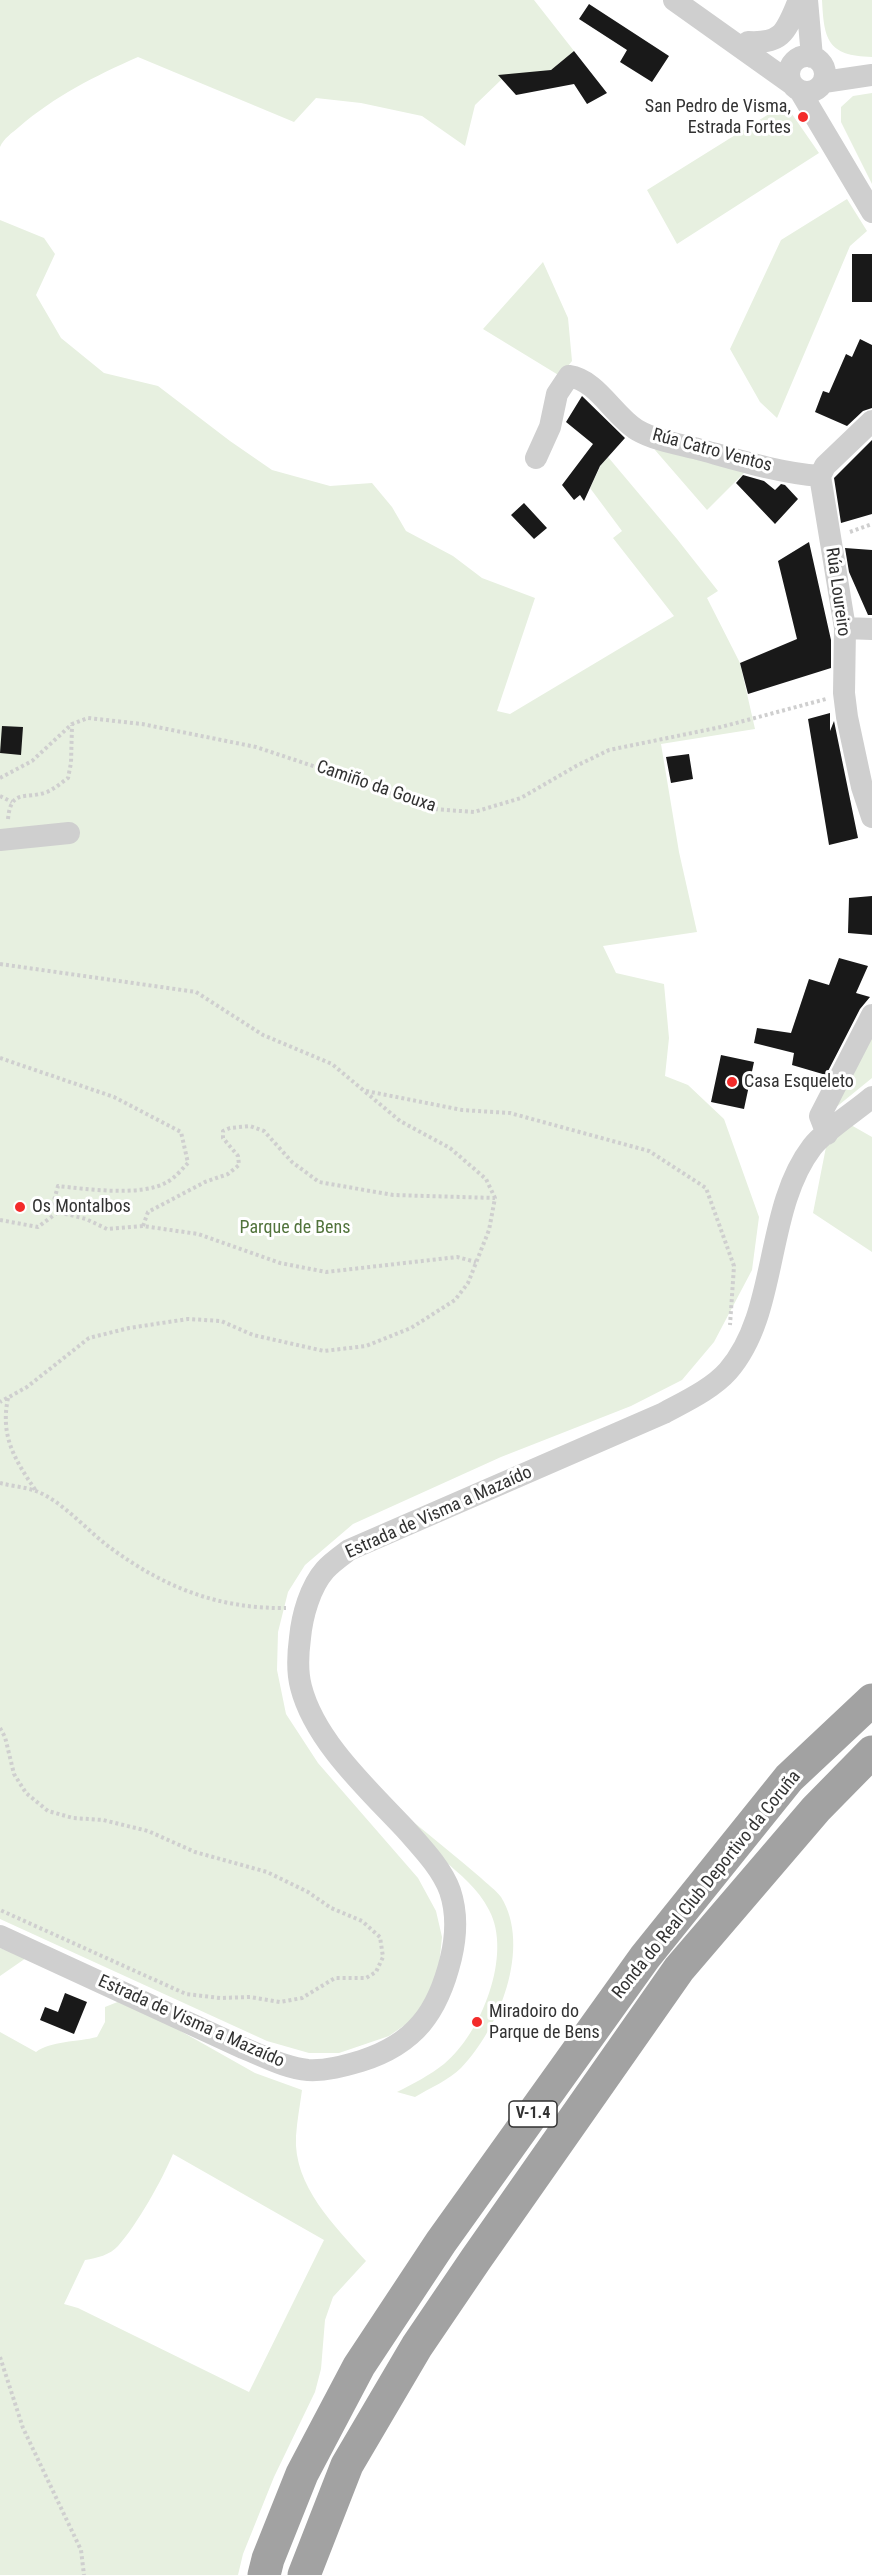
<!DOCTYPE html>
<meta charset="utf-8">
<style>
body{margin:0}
canvas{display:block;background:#fff}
</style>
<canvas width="872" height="2575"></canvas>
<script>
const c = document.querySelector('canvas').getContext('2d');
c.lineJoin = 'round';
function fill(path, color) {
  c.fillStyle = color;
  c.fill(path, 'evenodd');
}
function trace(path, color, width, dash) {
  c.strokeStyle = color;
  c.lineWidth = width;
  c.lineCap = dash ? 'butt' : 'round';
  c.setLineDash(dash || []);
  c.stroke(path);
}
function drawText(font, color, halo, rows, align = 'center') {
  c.font = font + ' "Roboto Condensed",sans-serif';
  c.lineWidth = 6;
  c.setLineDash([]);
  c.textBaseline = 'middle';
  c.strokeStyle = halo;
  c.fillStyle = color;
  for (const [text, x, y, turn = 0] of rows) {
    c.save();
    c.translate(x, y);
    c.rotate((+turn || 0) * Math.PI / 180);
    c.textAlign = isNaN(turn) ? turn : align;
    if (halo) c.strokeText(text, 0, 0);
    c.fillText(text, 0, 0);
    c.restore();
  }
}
const green = new Path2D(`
 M0,0H534L574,51L551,70L502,79L475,105L465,146L422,116L361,103L316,98L294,122L138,57C95,76 55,96 19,127C12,133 4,138 0,147Z
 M822,0H872V57C827,56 824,39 822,0Z
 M872,93V184L841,122V107L853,96Z
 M785,104L819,153L677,244L647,190Z
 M847,199L867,231L850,246L777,418L760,402L730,349L781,240Z
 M0,220L44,238L55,254L36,295L61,338L104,373L158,386L230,441L272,470L330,486L372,483L392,507L406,531L453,556L482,578L535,598L497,711L510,714L674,616L613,538L622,531L590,488L601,465L608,457L677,539L718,591L707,598L740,663L755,729L661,744L679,852L697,932L603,946L616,973L664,984L669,1038L665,1076L688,1085L724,1119L759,1217L752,1270L714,1342L682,1380L631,1406L501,1457L353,1524L305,1565L288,1592L278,1632L277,1670L286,1714L318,1763L418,1878L436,1911L442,1937L439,1966L428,1996L412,2020L389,2036L339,2053H309L267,2041L0,1919Z
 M543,262L568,318L572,361L560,376L483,329Z
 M660,442L749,468L707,510L655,450Z
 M872,1024V1078L829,1113Z
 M851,1125L872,1137V1252L813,1213L826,1147Z
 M411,1820C434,1839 458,1858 481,1878C487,1884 496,1890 501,1897C532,1947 499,2029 461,2068C449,2080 430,2088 415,2097L397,2092C413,2084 430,2075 444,2064C481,2034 513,1954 489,1910C478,1888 460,1875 443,1859C431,1847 421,1833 411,1820Z
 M0,1948L26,1958L0,1976Z
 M120,2001L177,2029L255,2073L302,2090C300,2105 297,2121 296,2136C293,2186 335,2226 366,2261L333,2297L325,2320L321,2369L315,2392L274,2477L243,2554L238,2575H0V2032L36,2052C50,2041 78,2042 97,2037L105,2022V2007ZM173,2154L324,2240L249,2392L78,2308L64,2304L85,2260C97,2258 110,2255 118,2246C137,2225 162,2180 173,2154Z`);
const building = new Path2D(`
 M589,4L669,56L652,82L620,62L627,50L579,19Z
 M574,51L607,93L587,104L574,84L516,95L498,75L551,70Z
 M852,254H872V302H852Z
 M860,339L872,345V408L863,411L847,426L815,412L823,391L829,393L846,354L852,357Z
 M582,396L625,438L600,466L584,501L580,495L574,500L562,485L593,444L566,422Z
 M872,440V514L841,523L834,478Z
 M743,475L764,481L775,490L781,484L785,485L798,499L775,524L736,483Z
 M524,503L547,528L534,539L511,515Z
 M809,542L831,640V668L748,694L740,663L797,639L778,561Z
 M845,548L872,550V615H868L849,572Z
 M830,713V731L834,721L858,838L829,845L808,719Z
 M2,726L23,727L21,755L0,753Z
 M689,754L693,779L671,783L666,757Z
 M872,896V935L848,933L849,898Z
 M839,958L868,966L856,993L870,997L860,1009L826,1075L792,1065L794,1053L754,1043L757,1028L791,1033L809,979L829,985Z
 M721,1055L754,1062L744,1109L711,1102Z
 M65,1993L87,2002L74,2034L40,2020L45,2007L58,2012Z`);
const path = new Path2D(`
 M850,532L872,524
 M0,778L32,761L72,724L88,718L142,724L256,747L361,782L433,809L474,812L521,798L576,766L609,750L721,727L826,699
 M0,796L12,802
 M8,819C11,788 25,800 47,792C54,789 61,783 68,778L71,763L72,725
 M0,964L196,992L263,1035L332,1064L400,1121L450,1148L486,1179L495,1198L489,1230L468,1283L455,1300L411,1328L366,1346L324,1351L253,1335L221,1321L188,1319L129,1328L89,1338L27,1387L0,1402
 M0,1058L114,1097L181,1132L188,1163C182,1169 175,1178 167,1182C142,1197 86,1189 58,1186L53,1204L58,1212L86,1219L107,1229L143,1226L198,1234L280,1263L326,1272L457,1257L476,1262
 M366,1091L462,1110L510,1113L649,1151L706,1188L734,1266L730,1325
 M0,1220L38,1227L58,1212
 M143,1226L148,1212L205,1182L228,1174L239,1165L238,1156L223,1138V1131L230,1128L250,1126L264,1131L292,1162L319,1182L393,1195L495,1198
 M8,1398C0,1437 15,1460 36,1491
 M0,1483C11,1486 25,1487 36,1491C64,1502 88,1532 112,1549C166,1588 219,1609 286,1608
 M0,1728L5,1737L14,1774L26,1793L48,1811L73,1818L103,1820L148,1831L195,1852L267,1872L308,1892L331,1908L362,1921L380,1937L383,1957L376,1972L366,1978H335L302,1998L280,2002L250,1997L220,1998L186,1994L0,1910
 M0,2357L23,2428L81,2550L84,2575`);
const minor = new Path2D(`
 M674,0L792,84
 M807,0L812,57
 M748,42C784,44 786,30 799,0
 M789 74a18 18 0 1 1 36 0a18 18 0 1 1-36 0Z
 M824,82L872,75
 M800,91L872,212
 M872,421L825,466L820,476L845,628L844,693L847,717L862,787L872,817
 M536,458L550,427L557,394L569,376C597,380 613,415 637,430C654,440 678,444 698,449C738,460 779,473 820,476
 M845,628L872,629
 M0,840L69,833
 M827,1134L820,1116L872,1015
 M0,1936L243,2048C264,2056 285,2068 308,2070C326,2071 344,2066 361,2061C415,2044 438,2012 451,1958C456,1937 457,1912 450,1891C442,1869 423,1849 408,1832C370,1791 315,1742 301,1687C297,1672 298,1653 300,1638C302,1616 310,1587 325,1570C331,1563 341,1556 349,1550L664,1413C686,1401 712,1389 728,1371C779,1313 764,1210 812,1147C824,1131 856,1111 872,1097`);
const trunk = new Path2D(`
 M264,2575L268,2559L302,2474L359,2366L441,2242L645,1957L789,1778L872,1700
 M304,2575L347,2465L417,2346L476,2259L679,1969L816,1809L872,1752`);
const markers = [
 [803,117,6,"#f32b2a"],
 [732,1082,6,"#f32b2a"],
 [20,1207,6,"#f32b2a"],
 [477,2022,6,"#f32b2a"]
];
const shields = [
 [533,2114,48]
];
const shieldNames = [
 ["V-1.4",533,2114]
];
const poiNames = [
 ["San Pedro de Visma,",791,107,"right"],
 ["Estrada Fortes",791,128,"right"],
 ["Casa Esqueleto",744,1082],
 ["Os Montalbos",32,1207],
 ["Miradoiro do",489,2012],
 ["Parque de Bens",489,2033]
];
const streetNames = [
 ["Rúa Catro Ventos",712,451,15],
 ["Rúa Loureiro",837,592,82],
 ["Camiño da Gouxa",376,787,19],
 ["Estrada de Visma a Mazaído",439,1513,-24],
 ["Ronda do Real Club Deportivo da Coruña",707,1885,-51],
 ["Estrada de Visma a Mazaído",191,2022,24]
];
const parkNames = [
 ["Parque de Bens",295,1228]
];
fill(green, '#e7f0e0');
fill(building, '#191919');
trace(path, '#cfcfcf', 4, [3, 3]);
trace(minor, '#cfcfcf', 22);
trace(trunk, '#a2a2a2', 33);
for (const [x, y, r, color] of markers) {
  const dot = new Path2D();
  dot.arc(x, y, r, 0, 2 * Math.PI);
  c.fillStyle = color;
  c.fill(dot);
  trace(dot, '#fff', 2);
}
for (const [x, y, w] of shields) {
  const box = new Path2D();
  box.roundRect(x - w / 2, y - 13, w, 26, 4.5);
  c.fillStyle = '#fff';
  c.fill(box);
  trace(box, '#323232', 1.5);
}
drawText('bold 16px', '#323232', null, shieldNames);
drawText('18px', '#323232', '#fff', poiNames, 'left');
drawText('18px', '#323232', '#fff', streetNames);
drawText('18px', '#51733b', '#fff', parkNames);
</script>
